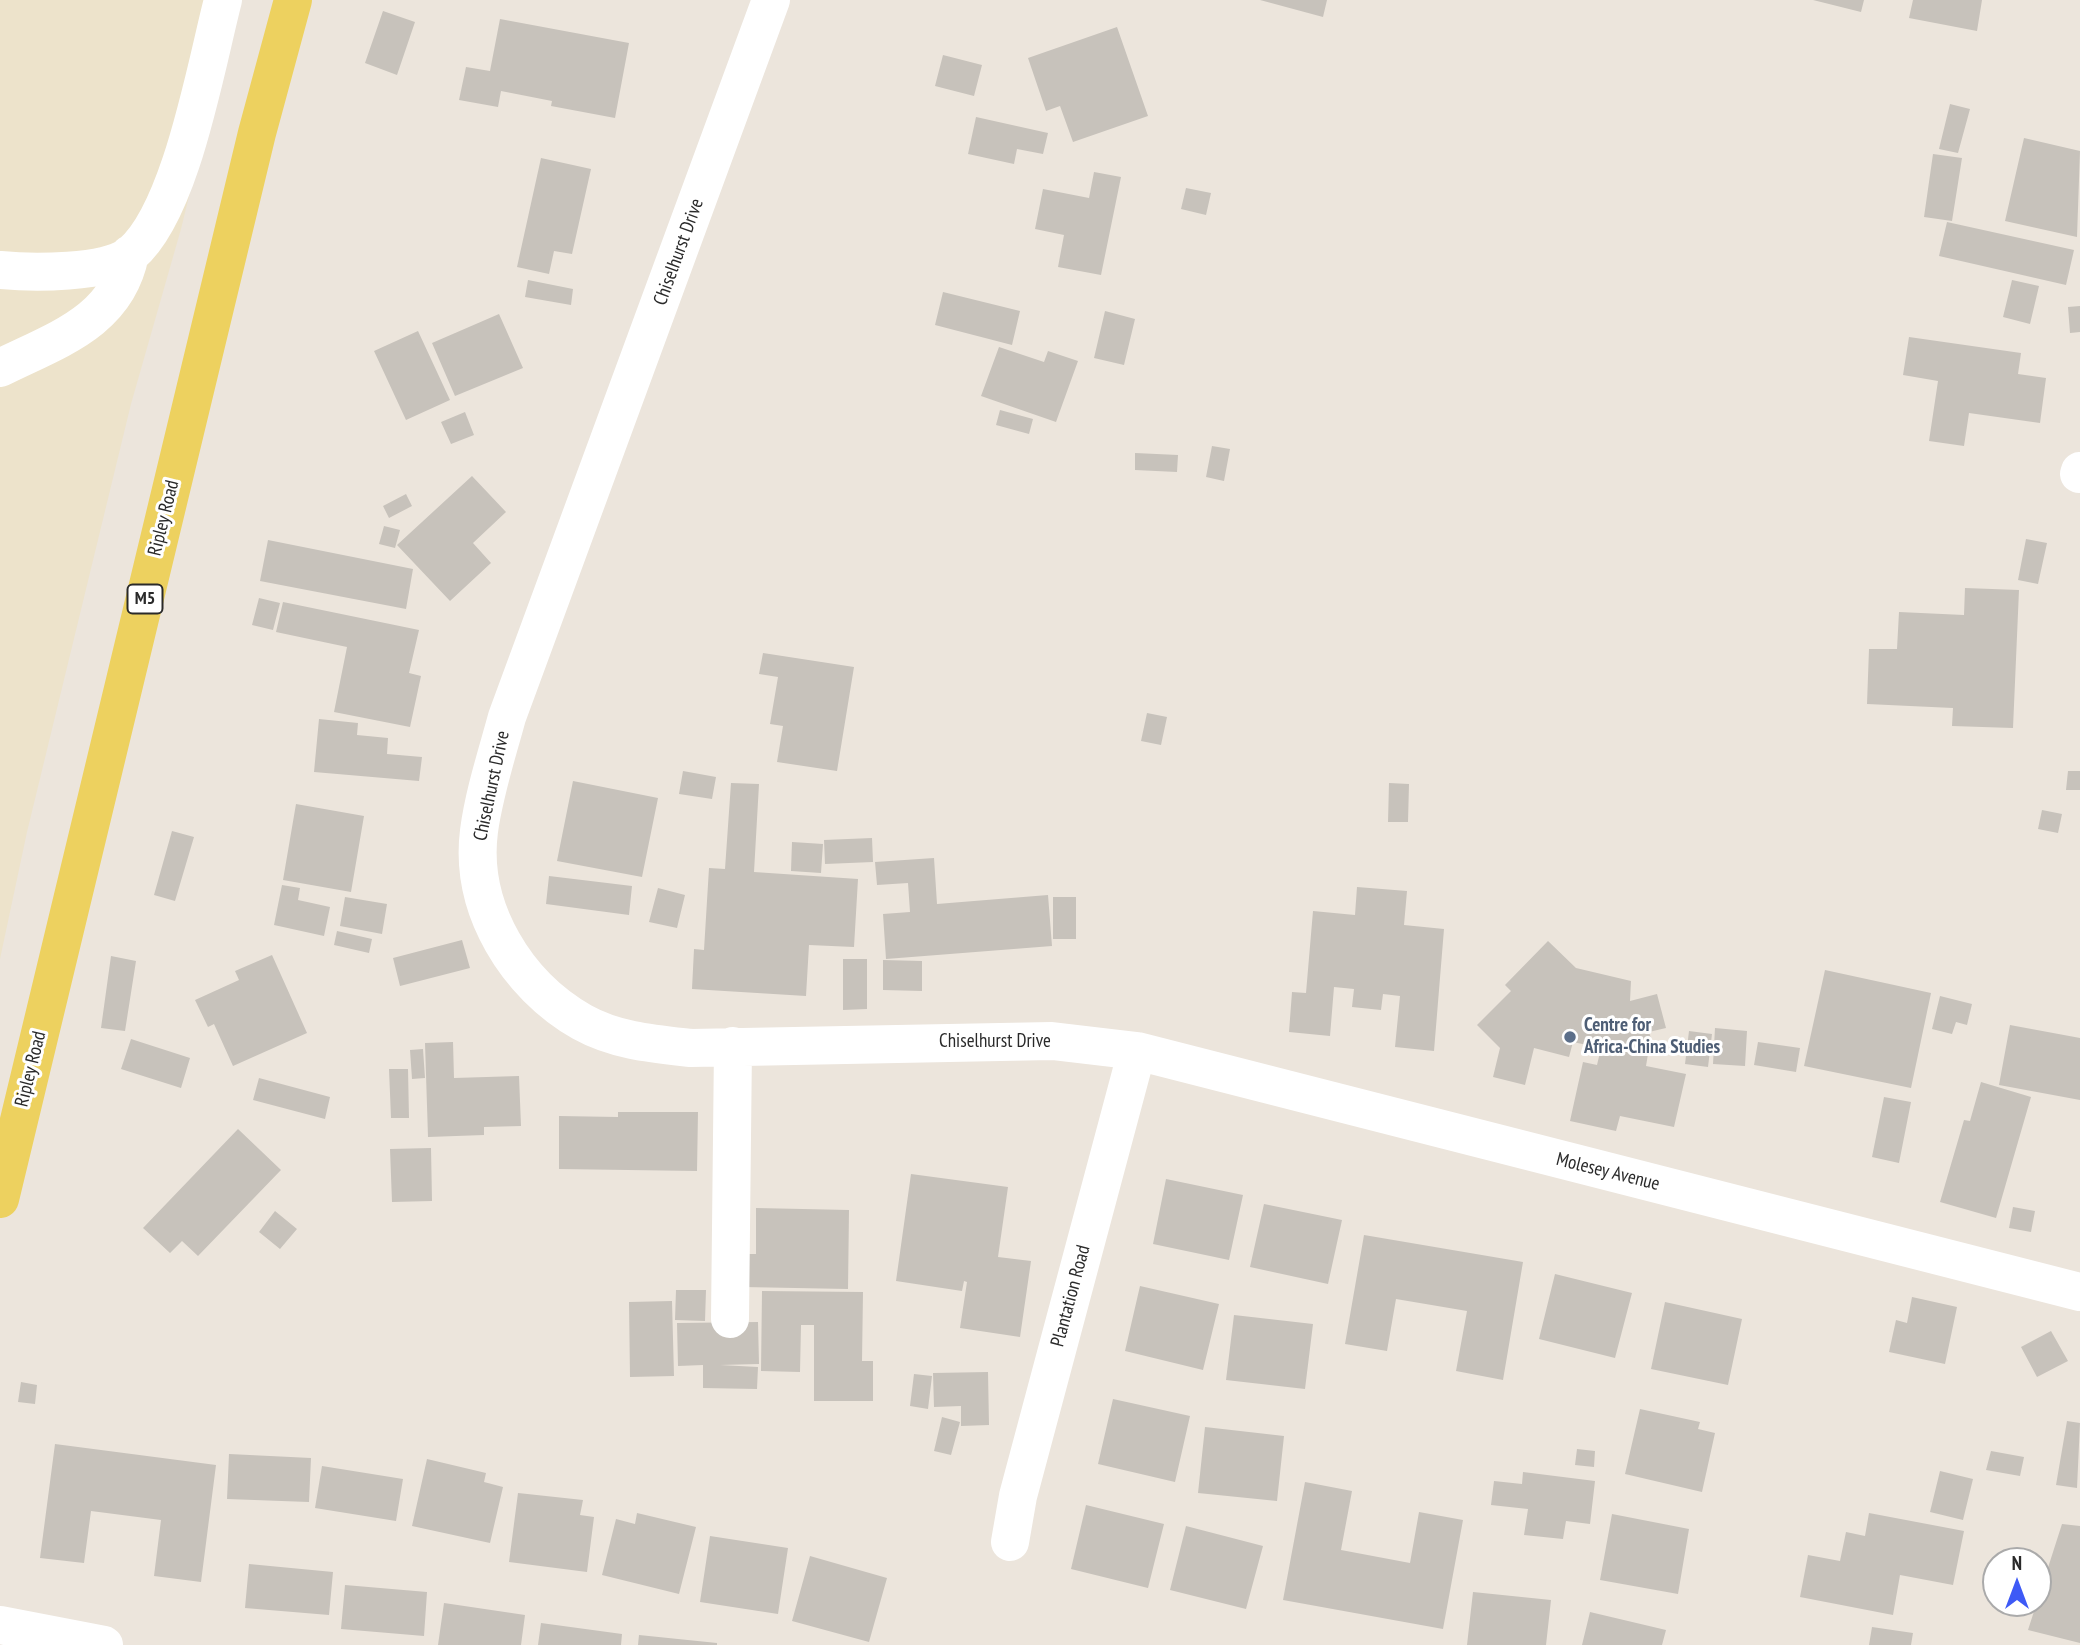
<!DOCTYPE html>
<style>
body{margin:0}
#map{position:relative;width:2080px;height:1645px;overflow:hidden;background:#ece5dc;font-family:"PT Sans Narrow",sans-serif}
canvas{display:block}
.north{position:absolute;left:1982px;top:1547px;width:70px;height:70px;box-sizing:border-box;background:#fff;border:2px solid #aaa;border-radius:50%;rotate:0deg;font-size:19px;font-weight:700;line-height:28px;text-align:center;color:#2a2a2a}
.north::after{content:'';display:block;margin:auto;width:24px;height:32px;background:#3e5af6;clip-path:polygon(50% 0,100% 100%,50% 72%,0 100%)}
</style>
<div id="map">
<canvas width="2080" height="1645"></canvas>
<div class="north">N</div>
</div>
<script>
const c = document.querySelector('canvas').getContext('2d');
c.lineJoin = 'round';
function fill(path, color) {
  c.fillStyle = color;
  c.fill(path, 'evenodd');
}
function trace(path, color, width, dash) {
  c.strokeStyle = color;
  c.lineWidth = width;
  c.lineCap = dash ? 'butt' : 'round';
  c.setLineDash(dash || []);
  c.stroke(path);
}
function drawText(font, color, halo, rows, align = 'center') {
  c.font = font + ' "PT Sans Narrow",sans-serif';
  c.lineWidth = 6;
  c.setLineDash([]);
  c.textBaseline = 'middle';
  c.strokeStyle = halo;
  c.fillStyle = color;
  for (const [text, x, y, turn = 0] of rows) {
    c.save();
    c.translate(x, y);
    c.rotate((+turn || 0) * Math.PI / 180);
    c.textAlign = isNaN(turn) ? turn : align;
    if (halo) c.strokeText(text, 0, 0);
    c.fillText(text, 0, 0);
    c.restore();
  }
}
const education = new Path2D(`
 M0,0H237L181,229L131,404L27,832L0,959Z`);
const building = new Path2D(`
 M1260,0H1327L1323,17Z
 M1813,0H1864L1861,12Z
 M1913,0H1982L1977,31L1909,18Z
 M383,11L415,22L397,75L365,63Z
 M500,19L629,43L615,118L551,106L552,101L501,91L498,107L459,100L466,67L490,71Z
 M1117,27L1148,116L1073,142L1060,106L1046,111L1028,58Z
 M943,55L982,65L974,96L935,86Z
 M1950,104L1970,109L1958,153L1939,149Z
 M976,117L1048,133L1043,154L1017,149L1014,164L968,154Z
 M2024,138L2080,151L2077,237L2005,221Z
 M1933,154L1962,158L1952,221L1924,217Z
 M541,158L591,169L572,254L554,251L549,274L517,267Z
 M1094,172L1121,177L1101,275L1058,267L1064,235L1035,229L1043,189L1089,198Z
 M1186,188L1211,193L1206,215L1181,209Z
 M1947,222L2074,250L2066,285L1939,256Z
 M528,280L573,289L571,305L525,297Z
 M2012,280L2039,286L2030,324L2003,317Z
 M943,292L1020,311L1012,345L935,325Z
 M2080,306V332L2070,333L2068,307Z
 M1105,311L1135,319L1124,365L1094,358Z
 M499,314L523,368L455,396L432,343Z
 M418,331L450,400L406,420L374,351Z
 M1909,337L2021,353L2018,374L2046,378L2040,423L1969,413L1964,446L1929,441L1938,381L1903,375Z
 M999,347L1044,362L1048,351L1078,361L1056,422L981,396Z
 M1000,410L1033,419L1029,434L996,425Z
 M465,412L474,435L451,444L441,422Z
 M1212,446L1230,449L1224,481L1206,477Z
 M1135,453L1178,455L1177,472L1135,470Z
 M472,476L506,512L473,543L491,563L450,601L397,545Z
 M406,494L412,506L389,518L383,506Z
 M384,526L400,530L395,548L379,544Z
 M2026,539L2047,543L2038,584L2018,580Z
 M268,540L413,569L406,609L260,581Z
 M1965,588L2019,590L2013,728L1952,726L1953,708L1867,704L1869,649H1897L1899,612L1964,615Z
 M259,598L280,603L273,630L252,625Z
 M283,602L419,630L409,673L421,676L410,727L334,712L347,647L276,632Z
 M763,653L854,667L837,771L777,762L783,726L770,724L778,677L759,674Z
 M1147,713L1167,717L1161,745L1141,741Z
 M319,719L358,723L357,735L388,738L387,754L422,757L419,781L314,772Z
 M683,771L716,777L712,799L679,794Z
 M2068,771H2080V790H2066Z
 M573,781L658,798L642,877L557,861Z
 M731,783L759,784L754,872L858,879L854,947L809,945L806,996L692,989L694,949L704,950L709,868L725,869Z
 M1389,783L1409,784L1408,822H1388Z
 M296,804L364,816L351,892L283,880Z
 M2042,810L2062,814L2058,833L2038,829Z
 M172,831L194,837L175,901L154,895Z
 M872,838L873,862L825,864L824,840Z
 M792,842L823,844L821,873L791,871Z
 M934,858L937,904L1048,895L1052,946L886,959L883,914L910,912L908,883L877,885L875,862Z
 M549,876L632,886L629,915L546,904Z
 M282,885L300,888L298,900L330,907L324,936L274,925Z
 M1357,887L1407,891L1404,925L1444,929L1434,1051L1395,1047L1400,996L1383,994L1381,1010L1352,1007L1354,989L1334,987L1330,1036L1289,1032L1292,992L1306,993L1313,911L1355,915Z
 M658,888L685,895L677,928L649,922Z
 M345,897L387,904L382,934L340,926Z
 M1053,897H1076V939H1053Z
 M337,931L372,939L369,953L334,945Z
 M462,940L470,968L400,986L393,958Z
 M1548,941L1576,968L1631,981L1630,1001L1657,994L1666,1028L1649,1032L1654,1048L1639,1052L1648,1054L1646,1066L1686,1074L1674,1127L1620,1116L1616,1131L1570,1121L1583,1062L1597,1065L1601,1048L1573,1042L1569,1057L1534,1048L1525,1085L1493,1077L1500,1048L1477,1025L1511,991L1505,985Z
 M272,955L307,1033L233,1066L214,1024L208,1027L195,1000L239,980L235,971Z
 M111,956L136,961L125,1031L101,1028Z
 M843,959H867V1009L843,1010Z
 M883,960L922,961V991L883,990Z
 M1825,970L1931,993L1911,1088L1804,1066Z
 M1940,996L1972,1004L1967,1025L1956,1022L1952,1034L1932,1029Z
 M2010,1025L2080,1038V1100L1999,1085Z
 M1715,1028L1747,1031L1745,1066L1713,1064Z
 M1689,1031L1712,1034L1708,1067L1685,1064Z
 M131,1039L190,1058L181,1088L121,1069Z
 M453,1042L454,1078L519,1076L521,1126L484,1127V1135L428,1137L425,1043Z
 M1758,1042L1800,1048L1796,1072L1754,1065Z
 M423,1049L425,1078L412,1079L410,1050Z
 M389,1069H408L409,1118H391Z
 M259,1078L330,1097L325,1119L253,1100Z
 M1981,1082L2031,1097L1996,1218L1940,1202L1964,1120L1970,1121Z
 M1884,1097L1911,1102L1899,1163L1872,1157Z
 M618,1112H698L697,1171L559,1169V1116L618,1117Z
 M238,1129L281,1170L198,1256L182,1241L170,1253L143,1228Z
 M431,1148L432,1201L392,1202L390,1149Z
 M911,1174L1008,1187L998,1257L1031,1261L1020,1337L960,1328L967,1282L964,1281L962,1291L896,1281Z
 M1166,1179L1243,1195L1229,1260L1153,1244Z
 M1264,1204L1342,1220L1328,1284L1250,1267Z
 M2013,1207L2035,1211L2031,1232L2009,1228Z
 M756,1208L849,1210L848,1289L743,1287L744,1254H756Z
 M275,1211L297,1229L280,1249L259,1232Z
 M1364,1235L1523,1262L1503,1380L1456,1371L1467,1311L1396,1299L1387,1351L1345,1344Z
 M1555,1274L1632,1293L1615,1358L1539,1339Z
 M1140,1286L1219,1304L1203,1370L1125,1351Z
 M676,1290H706L705,1321L675,1320Z
 M762,1291L863,1292L862,1361H873V1401H814V1325H801L800,1372L761,1371Z
 M1912,1297L1957,1307L1945,1364L1889,1352L1896,1320L1907,1323Z
 M672,1301L674,1376L630,1377L629,1302Z
 M1665,1302L1742,1319L1728,1385L1651,1369Z
 M1234,1315L1313,1324L1305,1389L1226,1380Z
 M758,1322L759,1364L720,1365L758,1367L757,1389L703,1388V1365L678,1366L677,1323Z
 M2051,1331L2068,1361L2037,1377L2021,1347Z
 M988,1372L989,1425L961,1426V1406L934,1407L933,1373Z
 M914,1374L932,1376L928,1409L910,1406Z
 M21,1382L37,1385L35,1404L18,1402Z
 M1113,1399L1190,1416L1175,1482L1098,1464Z
 M1640,1409L1700,1422L1698,1429L1715,1433L1702,1492L1625,1474Z
 M942,1417L960,1422L951,1455L934,1451Z
 M2067,1421L2080,1423L2077,1488L2056,1485Z
 M1205,1427L1284,1436L1277,1501L1198,1493Z
 M55,1444L216,1465L201,1582L154,1576L161,1520L91,1511L84,1563L40,1558Z
 M1577,1449L1595,1451L1594,1467L1575,1465Z
 M1991,1451L2024,1457L2020,1476L1986,1470Z
 M229,1454L311,1458L309,1502L227,1499Z
 M427,1459L486,1473L484,1482L503,1487L490,1543L412,1526Z
 M322,1466L403,1479L396,1521L315,1508Z
 M1940,1471L1973,1479L1963,1520L1930,1512Z
 M1523,1472L1595,1481L1590,1524L1566,1521L1563,1539L1524,1535L1528,1509L1491,1505L1494,1481L1522,1484Z
 M1305,1482L1352,1491L1341,1550L1410,1563L1419,1512L1463,1520L1443,1629L1283,1600Z
 M518,1493L583,1500L580,1515L594,1517L587,1572L509,1562Z
 M1086,1505L1164,1524L1148,1588L1071,1569Z
 M637,1513L696,1527L679,1594L602,1575L616,1519L635,1524Z
 M1869,1513L1964,1531L1953,1585L1900,1575L1893,1615L1800,1597L1808,1555L1840,1561L1846,1532L1865,1536Z
 M1612,1514L1689,1529L1678,1594L1600,1580Z
 M2062,1524L2080,1526V1643L2028,1630Z
 M1186,1526L1263,1546L1246,1609L1170,1590Z
 M710,1536L788,1548L778,1614L700,1602Z
 M810,1556L887,1578L869,1642L792,1621Z
 M249,1564L333,1572L329,1615L245,1608Z
 M345,1585L427,1592L424,1636L341,1629Z
 M1473,1592L1551,1600L1546,1645H1467Z
 M444,1603L525,1615L521,1645H438Z
 M1590,1612L1666,1630L1662,1645H1582Z
 M541,1623L622,1634L621,1645H538Z
 M1872,1627L1913,1633L1911,1645H1869Z
 M639,1635L717,1643V1645H638Z`);
const minor = new Path2D(`
 M771,0L507,717C497,754 484,793 479,831C469,909 517,985 582,1022C616,1041 654,1044 691,1048L1052,1041L1137,1051L2080,1292
 M0,270C31,273 107,274 131,254C181,212 206,65 223,0
 M0,368C56,340 117,322 130,254
 M2079,474L2080,471
 M730,1319L733,1046
 M1010,1542L1018,1496L1137,1051
 M0,1625L104,1645`);
const major = new Path2D(`
 M0,1199L257,133L293,0`);
const markers = [
 [1570,1037,7,"#5c6f8a"]
];
const shields = [
 [145,599,35]
];
const shieldNames = [
 ["M5",145,599]
];
const streetNames = [
 ["Chiselhurst Drive",679,252,-70],
 ["Ripley Road",164,518,-76],
 ["Chiselhurst Drive",492,786,-78],
 ["Chiselhurst Drive",995,1042],
 ["Ripley Road",31,1069,-76],
 ["Molesey Avenue",1608,1172,14],
 ["Plantation Road",1071,1296,-75]
];
const serviceNames = [
 ["Centre for",1584,1026],
 ["Africa-China Studies",1584,1048]
];
fill(education, '#ede3cb');
fill(building, '#c7c2bb');
trace(minor, '#fff', 38);
trace(major, '#edd15f', 38);
for (const [x, y, r, color] of markers) {
  const dot = new Path2D();
  dot.arc(x, y, r, 0, 2 * Math.PI);
  c.fillStyle = color;
  c.fill(dot);
  trace(dot, '#fff', 2.5);
}
for (const [x, y, w] of shields) {
  const box = new Path2D();
  box.roundRect(x - w / 2, y - 14.5, w, 29, 5);
  c.fillStyle = '#fff';
  c.fill(box);
  trace(box, '#2a2a2a', 2);
}
drawText('bold 18px', '#2a2a2a', null, shieldNames);
drawText('19px', '#2a2a2a', '#fff', streetNames);
drawText('bold 19px', '#4e5e75', '#fff', serviceNames, 'left');
</script>
